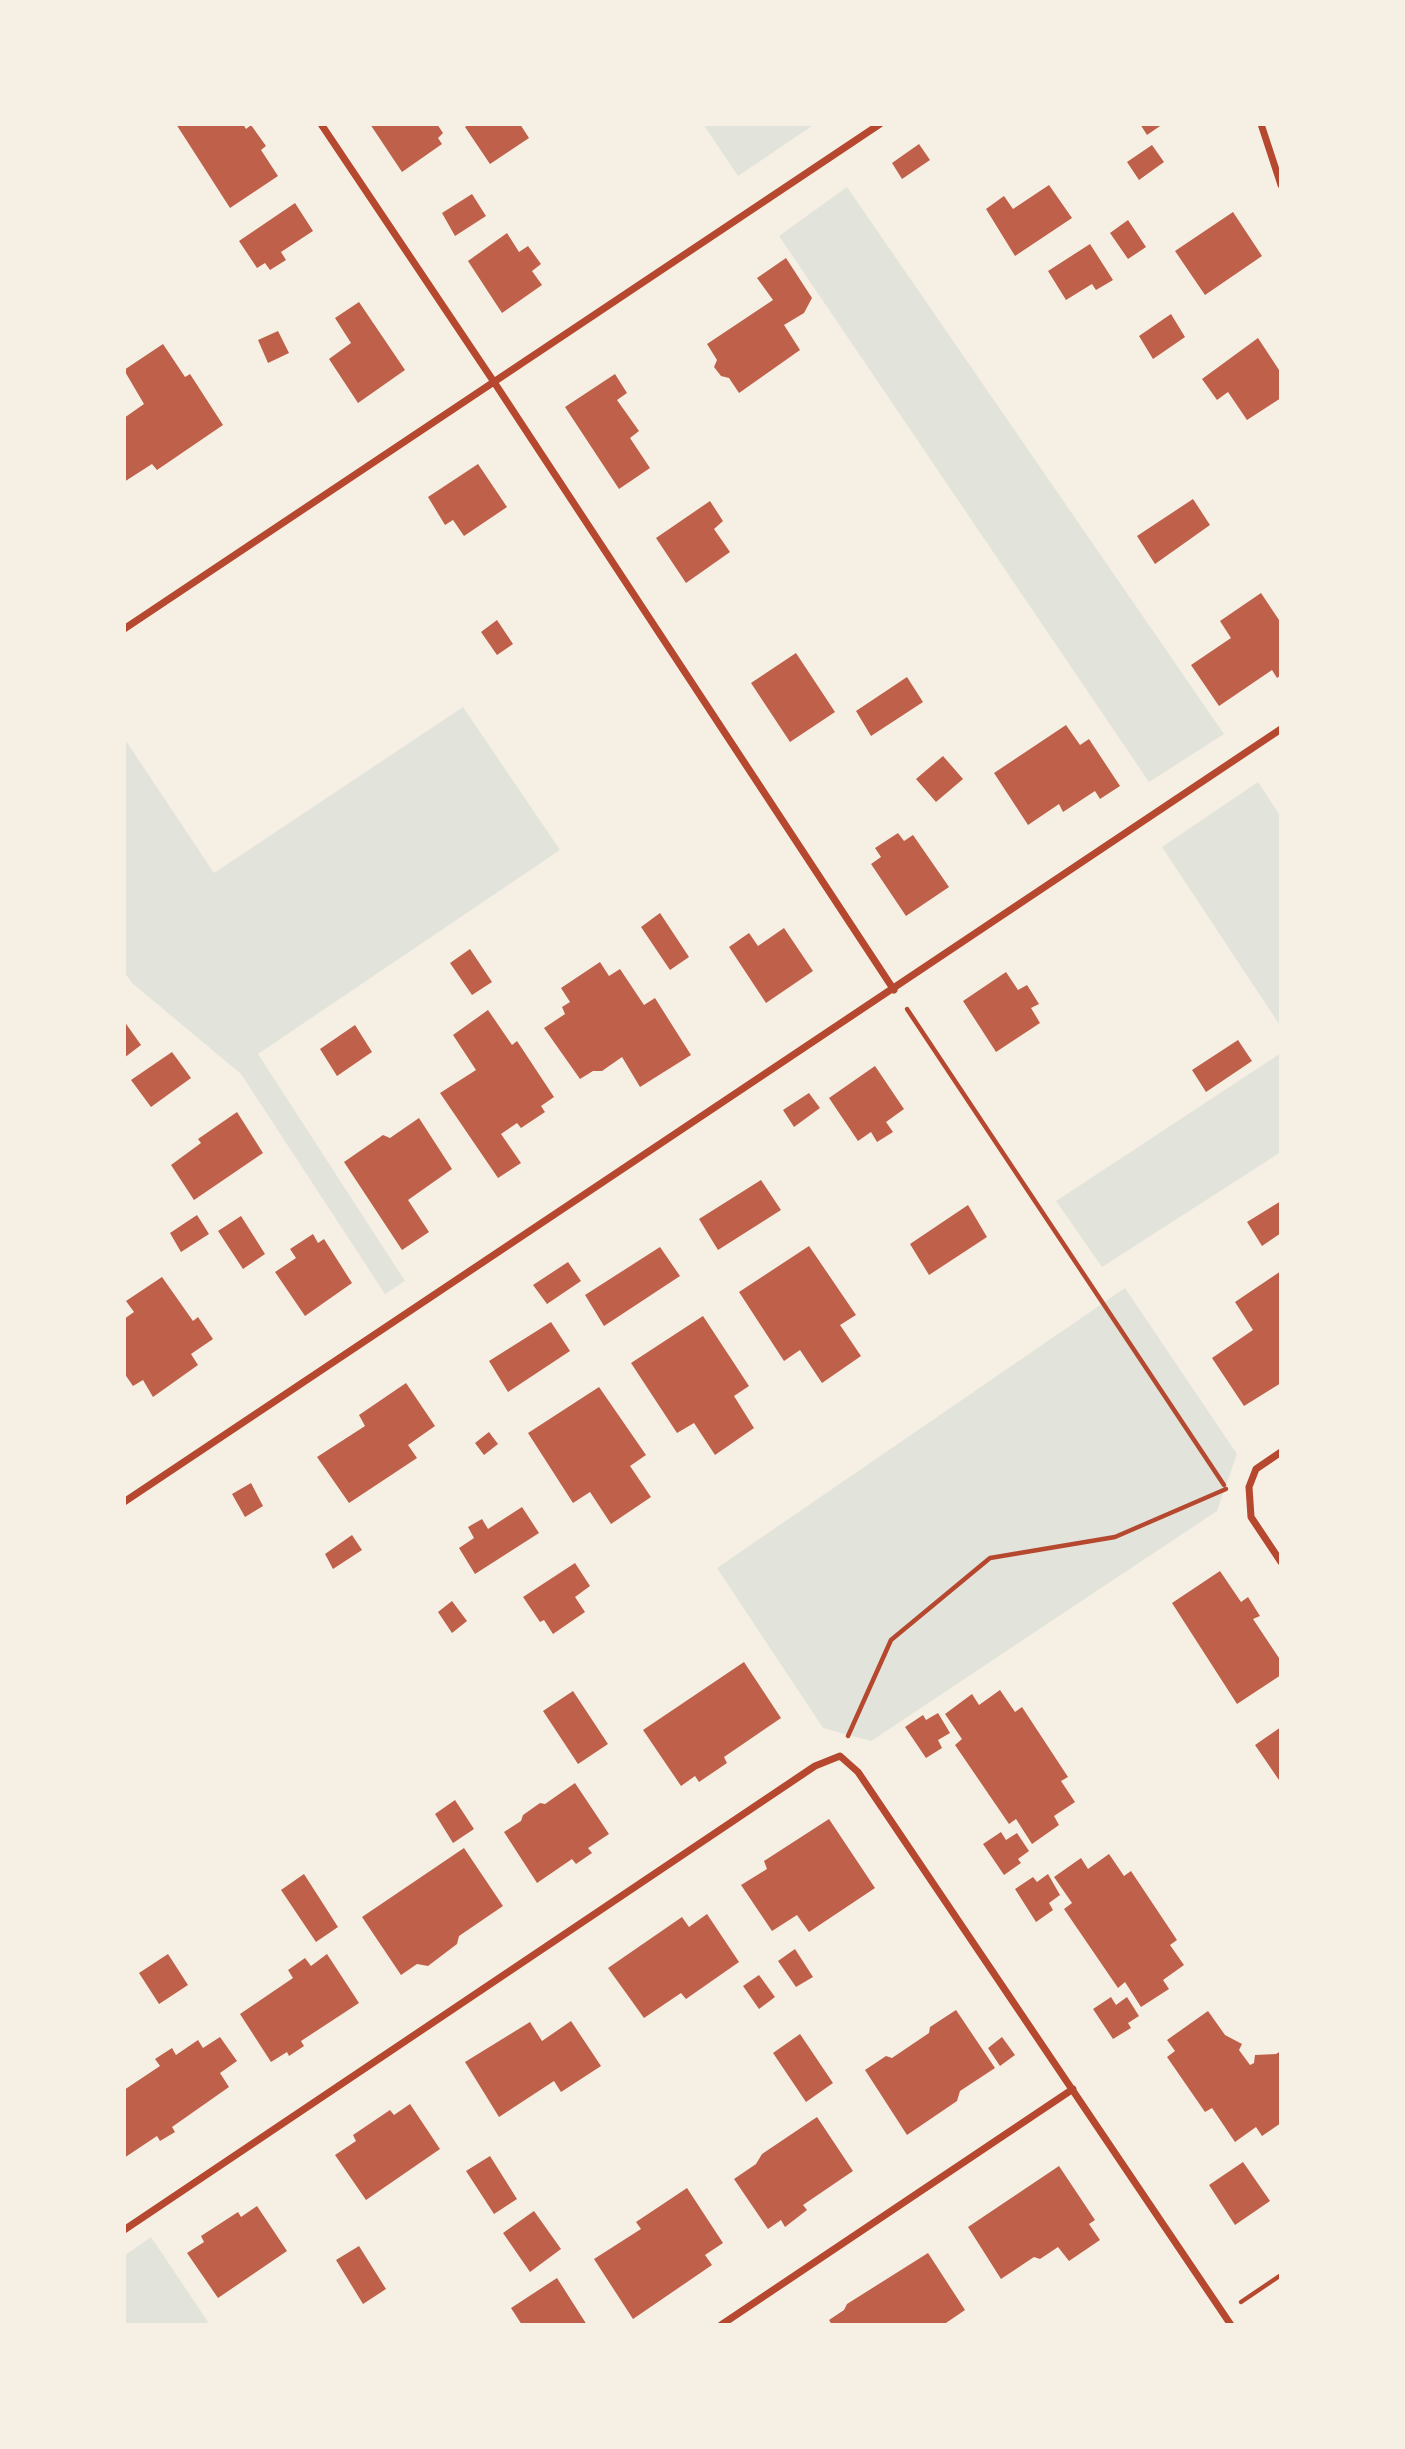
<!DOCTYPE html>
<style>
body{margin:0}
#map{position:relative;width:1405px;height:2449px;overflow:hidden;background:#f6efe4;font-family:"PT Sans Narrow",sans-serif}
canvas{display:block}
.frame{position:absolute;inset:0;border:126px solid #f6efe4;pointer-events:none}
</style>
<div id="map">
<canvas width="1405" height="2449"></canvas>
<div class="frame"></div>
</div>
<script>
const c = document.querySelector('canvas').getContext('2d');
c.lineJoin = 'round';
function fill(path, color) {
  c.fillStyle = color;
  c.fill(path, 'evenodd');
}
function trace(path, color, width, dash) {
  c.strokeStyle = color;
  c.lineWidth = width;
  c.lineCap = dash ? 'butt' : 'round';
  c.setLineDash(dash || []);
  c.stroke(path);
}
const green = new Path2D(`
 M703,124H815L738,176Z
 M847,187L1224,734L1149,782L779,236Z
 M463,707L560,850L258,1054L405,1281L385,1294L241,1074L132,983L124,972V738L214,873Z
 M1258,782L1281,817V1027L1162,847Z
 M1281,1053V1152L1102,1267L1056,1201Z
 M1125,1288L1237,1454L1217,1511L871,1741L823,1728L717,1568Z
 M151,2237L210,2325H124V2256Z`);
const building = new Path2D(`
 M176,124H243L246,129L251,125L266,146L261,150L278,176L230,208Z
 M370,124H437L443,133L438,138L442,144L402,172Z
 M469,124H520L529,138L490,164L465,127Z
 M1140,124H1163L1147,135Z
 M919,144L930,160L902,179L892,163Z
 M1152,145L1164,162L1139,180L1127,162Z
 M1049,185L1072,218L1015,256L986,209L1004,196L1013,209Z
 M472,194L486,216L455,236L442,213Z
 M295,203L313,231L281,252L286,260L270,270L265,263L257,268L239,241Z
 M1233,212L1262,256L1205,295L1175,251Z
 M1128,220L1146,247L1128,259L1110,233Z
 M507,233L519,252L528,246L541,264L532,271L542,285L502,313L468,261Z
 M1090,244L1113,280L1096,290L1092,284L1066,300L1048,271Z
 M786,258L812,298L804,313L784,325L800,350L739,393L729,378L721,376L714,367L717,360L707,344L773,300L757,278Z
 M359,302L405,370L358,403L329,359L351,343L335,318Z
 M1171,314L1185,337L1153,359L1139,336Z
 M278,331L289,353L268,363L258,340Z
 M1258,338L1281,373V398L1247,420L1228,392L1217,400L1202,379Z
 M163,344L185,377L190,374L223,425L157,470L152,464L124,482V418L144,404L124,370Z
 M615,374L627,393L617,400L639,431L630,438L650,468L619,489L565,407Z
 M478,464L507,507L464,536L453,520L445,525L428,497Z
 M1193,499L1210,525L1155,564L1137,536Z
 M710,501L723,521L714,529L730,552L686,583L656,538Z
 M1261,593L1281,623V675L1277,678L1272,670L1219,706L1191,665L1231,638L1220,621Z
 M497,620L513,644L497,655L481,632Z
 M796,653L835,712L790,742L751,683Z
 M907,677L923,702L871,736L856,711Z
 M1066,725L1080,745L1089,739L1120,786L1100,799L1095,791L1063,812L1059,804L1028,825L994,773Z
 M943,756L963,779L936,802L916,779Z
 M898,833L904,841L913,835L949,887L906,916L871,864L881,857L875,848Z
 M660,913L689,957L670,970L641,927Z
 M784,928L813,971L766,1003L729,947L749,933L758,946Z
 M470,949L492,982L472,995L450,963Z
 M600,962L609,976L620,969L644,1005L655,998L691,1055L640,1087L622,1057L602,1071H593L580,1079L544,1028L565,1014L562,1007L570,1002L561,988Z
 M1006,972L1018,990L1027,985L1039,1004L1031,1008L1040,1023L996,1052L963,1001Z
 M488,1010L512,1045L517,1041L554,1097L541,1106L545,1112L521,1128L517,1123L501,1134L521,1163L498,1178L440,1093L476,1070L453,1035Z
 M124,1021L141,1045L124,1058Z
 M355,1025L372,1052L337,1076L320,1049Z
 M1238,1040L1252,1061L1206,1092L1192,1070Z
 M172,1052L191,1078L151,1107L131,1080Z
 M875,1066L904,1109L886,1122L893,1132L877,1142L871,1132L858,1141L829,1098Z
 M809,1093L820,1108L794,1127L783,1110Z
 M237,1112L263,1153L194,1200L171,1165L201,1143L198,1139Z
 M419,1118L452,1169L408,1200L429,1232L402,1250L344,1162L383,1135L390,1138Z
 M761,1180L781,1210L718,1250L699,1219Z
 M1281,1201V1233L1262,1246L1247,1222Z
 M968,1205L987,1237L929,1275L910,1244Z
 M197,1215L209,1234L181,1252L170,1233Z
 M241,1216L265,1254L243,1269L218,1231Z
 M313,1234L318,1243L324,1239L352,1283L305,1316L275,1272L296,1258L290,1249Z
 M809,1246L856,1315L840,1325L861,1356L822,1383L800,1350L784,1361L739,1292Z
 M660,1247L680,1276L604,1326L585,1295Z
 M568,1262L581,1281L547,1304L533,1285Z
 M1281,1271V1383L1244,1406L1212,1358L1253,1330L1235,1302Z
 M162,1277L193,1321L198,1317L213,1339L191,1354L198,1365L153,1397L143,1380L133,1386L124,1373V1319L134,1312L126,1301Z
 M703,1316L749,1386L734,1396L754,1428L715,1455L694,1423L677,1433L631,1363Z
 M551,1322L570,1351L508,1392L489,1361Z
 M406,1383L435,1426L408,1445L417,1458L349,1503L317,1457L365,1426L359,1415Z
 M599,1387L646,1455L630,1466L651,1497L611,1524L590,1492L573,1503L528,1433Z
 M489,1432L498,1444L484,1455L475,1443Z
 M251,1483L263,1506L245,1517L232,1494Z
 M522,1507L539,1533L475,1574L459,1548L474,1538L468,1527L482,1519L488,1529Z
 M352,1535L362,1550L333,1569L325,1554Z
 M575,1563L590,1586L575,1597L585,1612L553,1634L544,1620L540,1622L523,1597Z
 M1220,1571L1241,1602L1248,1597L1260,1616L1253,1619L1281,1661V1675L1237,1704L1172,1603Z
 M452,1601L467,1621L452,1633L438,1612Z
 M744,1662L781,1718L724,1757L727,1763L699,1782L695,1776L681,1786L643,1730Z
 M1000,1690L1015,1712L1022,1707L1068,1777L1061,1781L1075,1802L1054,1816L1059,1825L1032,1844L1016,1819L1009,1824L955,1745L962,1739L945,1714L972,1694L979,1705Z
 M573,1691L608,1744L578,1764L543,1711Z
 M938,1713L950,1733L938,1740L942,1748L926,1758L905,1727L923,1715L926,1720Z
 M1281,1727V1783L1255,1745Z
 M575,1783L609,1834L588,1848L592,1853L576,1864L572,1859L537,1883L504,1832L521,1821L523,1815L540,1803L545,1804Z
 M455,1800L474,1829L453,1843L435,1814Z
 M829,1819L875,1888L809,1932L797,1915L772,1931L741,1885L767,1869L764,1861Z
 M1001,1832L1006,1840L1017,1833L1029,1851L1018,1859L1021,1863L1004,1875L983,1844Z
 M464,1848L503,1906L459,1936L457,1944L428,1966L417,1964L401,1975L362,1917Z
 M1109,1854L1124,1876L1131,1871L1177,1940L1170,1945L1184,1965L1163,1980L1169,1989L1141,2007L1125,1982L1118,1988L1064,1909L1072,1903L1054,1877L1081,1858L1088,1869Z
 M304,1874L338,1927L316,1942L281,1890Z
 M1048,1874L1060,1895L1049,1903L1053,1910L1036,1922L1015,1889L1033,1877L1037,1882Z
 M707,1914L739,1962L686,1999L681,1993L644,2018L608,1968L682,1917L689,1927Z
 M795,1949L813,1977L796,1987L778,1961Z
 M168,1954L188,1985L159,2004L139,1973Z
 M327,1954L359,2003L301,2041L304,2046L289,2056L287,2052L271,2062L240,2014L293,1978L288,1970L305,1958L311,1966Z
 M759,1975L775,1997L759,2009L743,1986Z
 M1111,1997L1116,2005L1127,1997L1139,2016L1128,2023L1131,2028L1113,2039L1093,2009Z
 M956,2010L995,2068L960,2091L957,2101L907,2135L865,2070L886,2056L892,2058L929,2033L930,2027Z
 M1208,2011L1225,2035L1242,2044L1239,2050L1250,2065L1254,2063L1255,2055L1276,2054L1281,2051V2123L1262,2136L1256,2127L1235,2142L1212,2108L1205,2112L1167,2057L1175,2051L1167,2040Z
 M571,2021L601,2066L561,2092L554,2081L499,2117L465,2062L530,2022L542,2041Z
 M800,2034L833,2083L806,2102L773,2053Z
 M220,2037L237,2061L220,2073L229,2087L172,2127L175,2132L160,2141L157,2136L124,2158V2090L160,2066L155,2059L172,2048L176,2055L198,2040L203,2048Z
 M1002,2037L1015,2055L1000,2066L988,2048Z
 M410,2104L440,2149L366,2200L335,2155L356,2141L353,2135L390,2110L394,2115Z
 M817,2117L853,2171L803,2205L807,2210L785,2227L781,2220L768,2229L734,2179L756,2164L762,2154Z
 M490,2156L517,2199L494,2214L466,2171Z
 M1243,2162L1270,2201L1235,2225L1209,2185Z
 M1059,2166L1095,2220L1089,2224L1100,2240L1069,2261L1058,2247L1040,2259L1034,2257L1001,2279L968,2227Z
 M687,2188L723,2243L705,2255L712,2265L633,2319L594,2259L641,2229L636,2222Z
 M257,2206L287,2251L218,2298L187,2253L204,2242L201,2236L238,2212L241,2217Z
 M534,2211L561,2249L530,2272L503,2233Z
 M359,2246L386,2289L363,2304L336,2260Z
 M928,2253L965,2310L943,2325H832L829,2320L844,2310L847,2304Z
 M557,2278L587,2325H522L511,2308Z`);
const path = new Path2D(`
 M907,1009L1224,1485
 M848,1736L891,1640L990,1558L1115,1537L1226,1489
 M1241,2302L1281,2275`);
const minor = new Path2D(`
 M321,124L494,382L894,990
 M1261,124L1281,185
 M124,629L880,124
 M1281,1452L1256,1469L1249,1487L1251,1517L1281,1562
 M124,1502L1281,729
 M124,2230L815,1766L840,1756L858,1772L1231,2325
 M721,2325L1073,2089`);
fill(green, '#e2e4dc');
fill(building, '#bf614a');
trace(path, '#b5482f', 4.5);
trace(minor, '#b5482f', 7);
</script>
